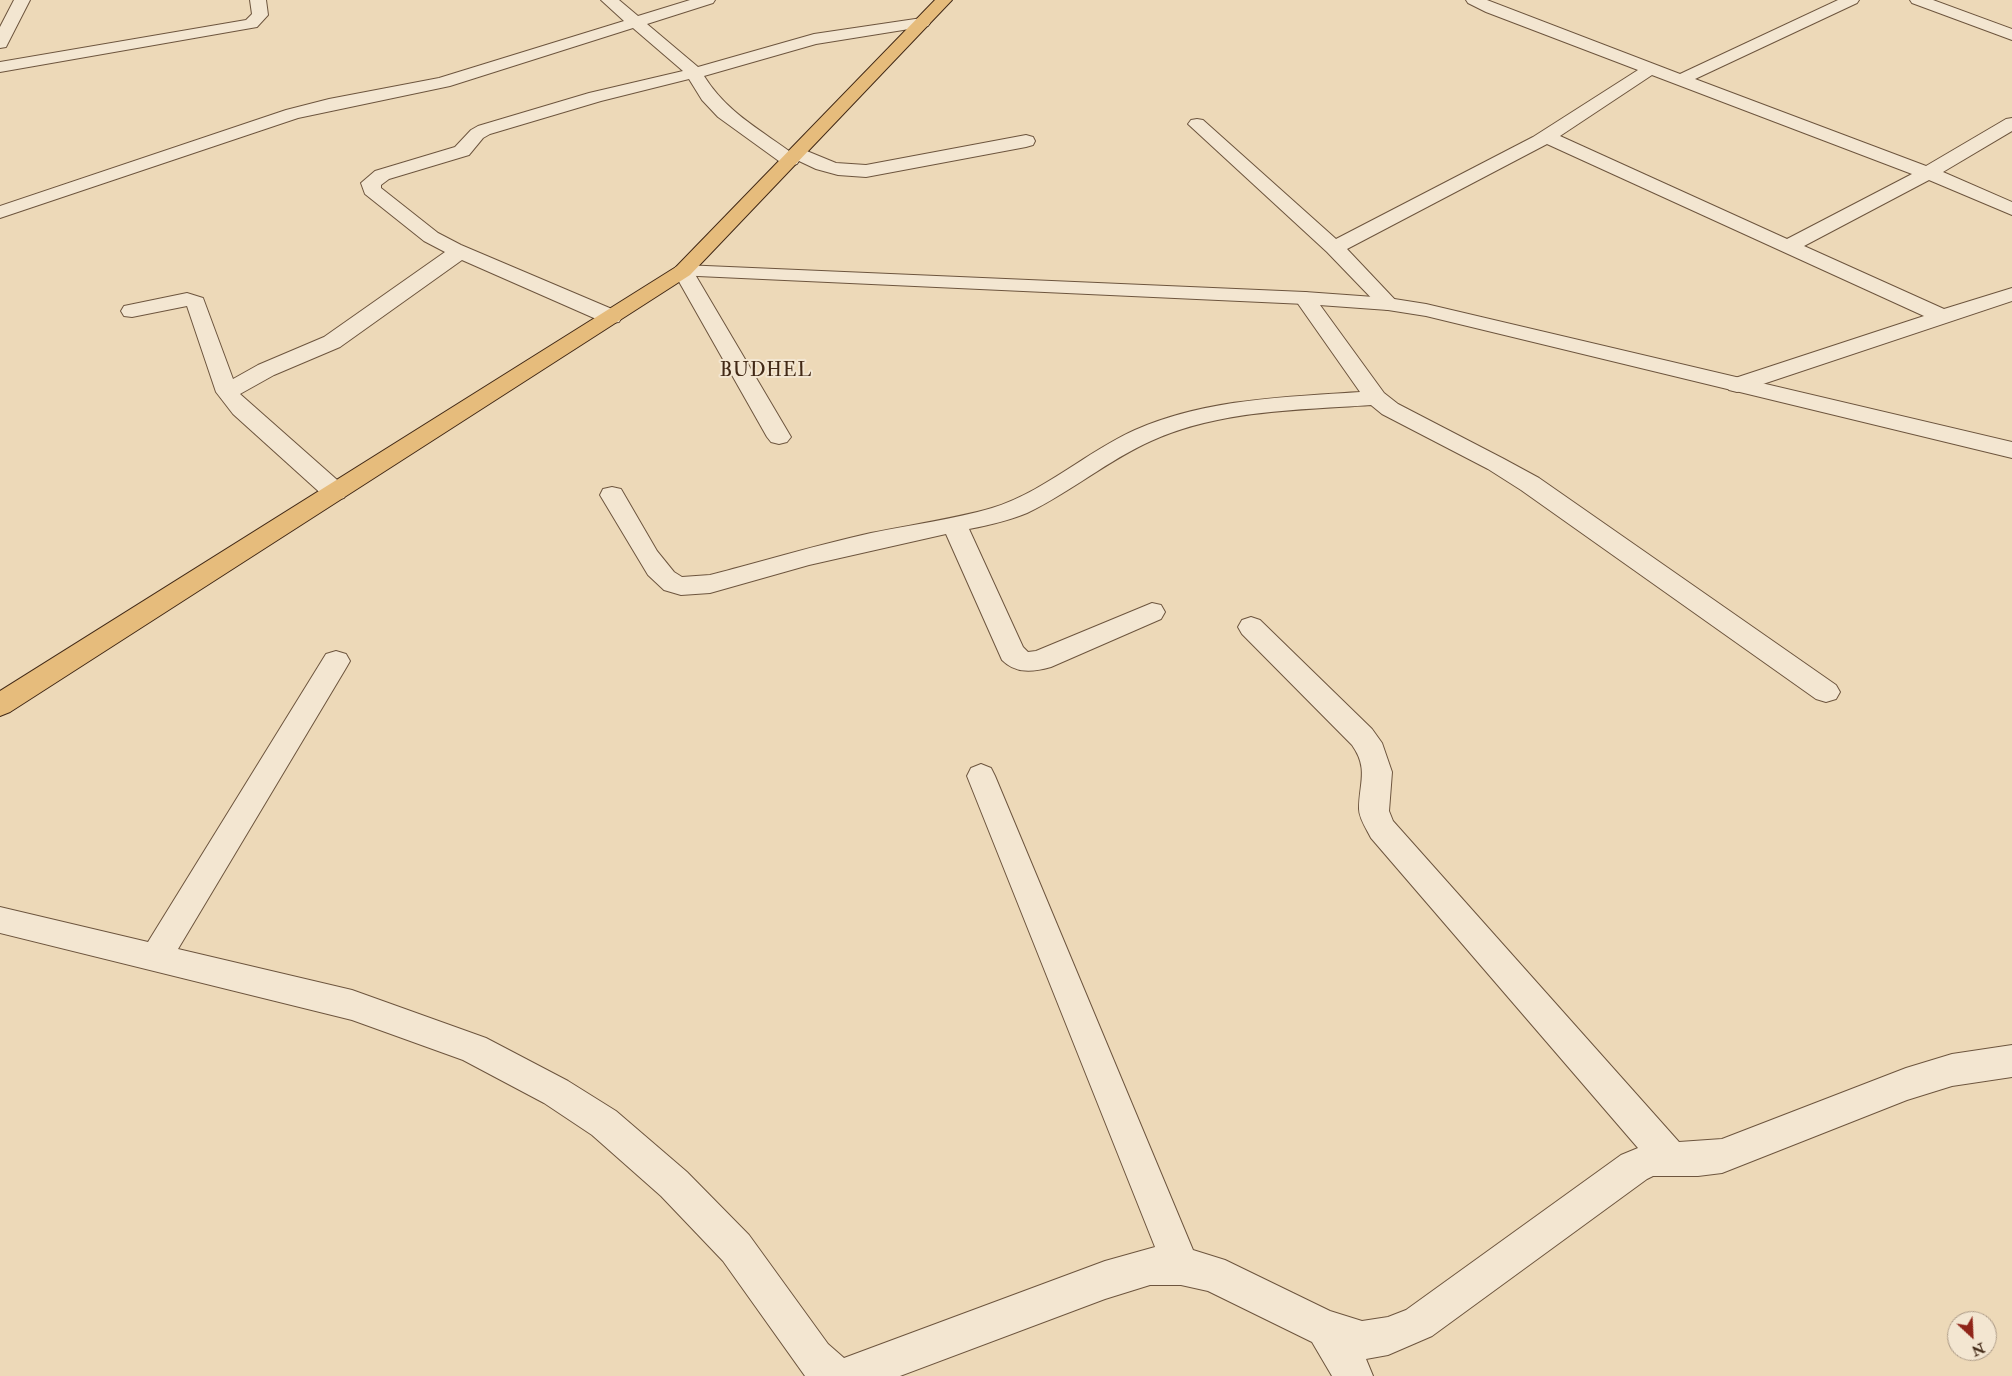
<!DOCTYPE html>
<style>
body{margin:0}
#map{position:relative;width:2012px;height:1376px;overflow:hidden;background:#edd9b8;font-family:"IM FELL Double Pica",serif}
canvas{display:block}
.north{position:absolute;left:1947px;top:1311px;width:50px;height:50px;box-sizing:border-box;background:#f3e6d1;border:1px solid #ac9a86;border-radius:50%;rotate:155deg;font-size:14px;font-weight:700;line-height:20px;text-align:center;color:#422916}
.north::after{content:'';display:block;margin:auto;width:18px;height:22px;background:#8f2418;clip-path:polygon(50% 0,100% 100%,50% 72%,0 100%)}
</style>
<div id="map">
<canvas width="2012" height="1376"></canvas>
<div class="north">N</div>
</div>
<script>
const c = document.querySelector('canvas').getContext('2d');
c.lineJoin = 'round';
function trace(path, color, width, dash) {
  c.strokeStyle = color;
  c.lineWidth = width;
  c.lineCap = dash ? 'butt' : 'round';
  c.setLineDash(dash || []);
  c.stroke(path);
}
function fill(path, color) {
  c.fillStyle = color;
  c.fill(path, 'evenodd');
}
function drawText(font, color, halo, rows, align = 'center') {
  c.font = font + ' "IM FELL Double Pica",serif';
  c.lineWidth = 4;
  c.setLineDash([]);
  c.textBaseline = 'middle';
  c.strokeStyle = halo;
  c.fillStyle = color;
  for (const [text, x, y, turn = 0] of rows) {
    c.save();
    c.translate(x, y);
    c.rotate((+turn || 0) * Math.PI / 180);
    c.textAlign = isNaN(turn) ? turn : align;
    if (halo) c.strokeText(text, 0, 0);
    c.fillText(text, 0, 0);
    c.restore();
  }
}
const minor = new Path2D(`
 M14,0H30L8,43L6,47L0,48V27Z
 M250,0H266L268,15L257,27L0,72V62L246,20L252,14Z
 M601,0H619L638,16L690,0H715L713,3L647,24L698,67L814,34L922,18L928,20L930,23L928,26L816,44L704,76C726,111 756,127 789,151L797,147L836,163L866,165L1026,135L1033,137L1035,141L1033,145L1026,147L866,177L838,175L816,169L799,161L797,164L790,166L783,164L718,117L702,100L689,79L601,101L490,134L483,138L469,155L389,179L381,185V188L438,233L461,245L619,312L622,317L619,322L611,323L603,322L462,260L340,347L274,375L240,394L344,486L347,492L344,498L335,500L326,498L233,414L216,392L187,306L132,317L124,316L121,311L124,306L187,293L203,298L233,379L258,365L324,337L445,252L424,241L365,194L361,183L375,171L455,147L471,130L478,126L589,93L683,71L633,28L450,86L298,118L0,218V206L286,110L329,99L439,78L624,21Z
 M1466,0H1487L1680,74L1838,0H1859L1857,3L1695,79L1926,166L2006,119L2012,118V131L1943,172L2012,202V215L1929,180L1804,246L1944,309L2012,288V301L1745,390L1737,392L1729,390L1726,385L1729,380L1924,316L1547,144L1347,249L1399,304L1395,308L1388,310L1381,308L1327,252L1188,124L1191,120L1197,119L1203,120L1336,239L1533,137L1638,70L1486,12L1468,3ZM1652,75L1912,174L1787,239L1560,136Z
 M1910,0H1933L2012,29V40L1912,3Z
 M683,265L690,267L693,271L791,437L787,442L779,444L771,442L767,437L673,271L676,267Z
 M1305,292L1312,294L1384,393L1398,404L1504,459L1539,478L1836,685L1840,692L1836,699L1826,702L1816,699L1521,490L1488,469L1382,414L1371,405C1298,410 1219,410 1151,441C1108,460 1071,492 1027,513C1008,521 989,525 969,529L1023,647L1028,652L1036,651L1152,603L1161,605L1165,612L1161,619L1051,667C1033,672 1016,674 1002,660L946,534L809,565L710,593L681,595L664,590L648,575L600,495L603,489L612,487L621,489L657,551L674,572L682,577L710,575C764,561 817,545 871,533C910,525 954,519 992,508C1044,492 1086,452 1135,430C1205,399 1285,397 1360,392L1294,298L1298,294Z
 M1251,617L1260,620L1372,729L1382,743L1392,772L1389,811L1393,821L1679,1142L1722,1139L1906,1068L1952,1054L2012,1045V1077L1952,1086L1907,1100L1722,1173L1698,1176H1653L1647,1179L1432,1336L1388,1355L1366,1359L1373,1376H1332L1312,1342L1208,1291L1181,1285H1150L1105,1299L900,1376H805L723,1261L661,1196L592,1135L544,1103L463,1060L352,1020L0,933V907L148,942L326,654L336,651L346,654L350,661L346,668L178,949L352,990L486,1038L568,1081L616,1111L687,1172L749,1235L828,1344L844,1358L1105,1261L1155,1247L967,776L971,768L981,764L991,768L995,776L1193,1250L1225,1260L1330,1311L1362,1321L1388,1317L1406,1310L1621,1155L1638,1148L1371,838C1367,830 1359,818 1359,809C1359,783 1369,769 1352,745L1242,634L1238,627L1242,620Z`);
const tertiary = new Path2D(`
 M683,265L1305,292L1388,298L1426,304L2012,442V458L1426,316L1388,310L1305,304L676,275L673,271L676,267Z`);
const primary = new Path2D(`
 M935,0H952L690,275L10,712L0,716V691L676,267Z`);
const quarterNames = [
 ["BUDHEL",766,372]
];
trace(minor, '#6d553e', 2);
trace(tertiary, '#6d553e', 2);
trace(primary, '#422916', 2);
fill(minor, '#f3e6d1');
fill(tertiary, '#f3e6d1');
fill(primary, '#e6bc7c');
c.letterSpacing = '1px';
drawText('19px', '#422916', '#f3e6d1', quarterNames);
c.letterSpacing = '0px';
</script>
